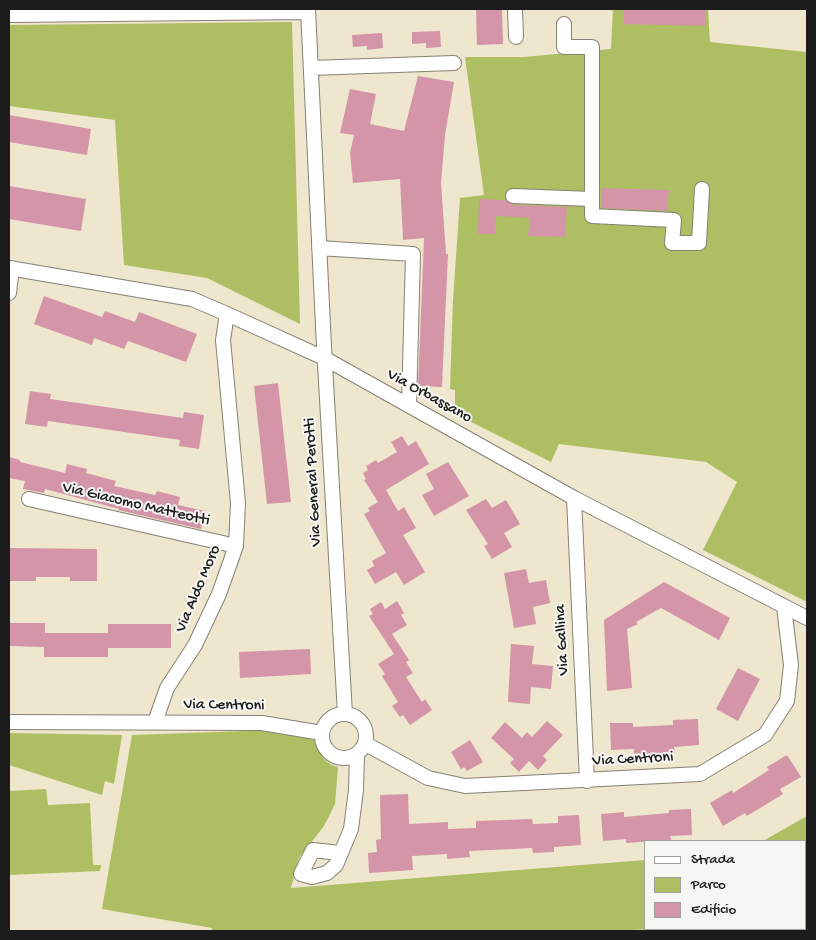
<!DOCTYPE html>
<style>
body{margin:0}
#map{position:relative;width:816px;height:940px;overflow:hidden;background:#eee6cd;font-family:"Gochi Hand",sans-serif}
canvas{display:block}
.frame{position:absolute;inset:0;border:10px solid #1c1c1c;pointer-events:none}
.legend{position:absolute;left:644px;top:840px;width:162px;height:90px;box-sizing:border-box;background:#f6f6f2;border:1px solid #9f9f9c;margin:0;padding:6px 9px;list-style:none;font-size:15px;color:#1c1c1c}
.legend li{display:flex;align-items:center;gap:10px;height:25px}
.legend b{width:25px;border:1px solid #9f9f9c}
</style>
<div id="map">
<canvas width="816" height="940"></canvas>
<div class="frame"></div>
<ul class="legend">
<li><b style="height:6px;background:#fff"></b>Strada</li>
<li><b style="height:14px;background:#adbf62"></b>Parco</li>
<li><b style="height:14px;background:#d495a8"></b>Edificio</li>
</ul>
</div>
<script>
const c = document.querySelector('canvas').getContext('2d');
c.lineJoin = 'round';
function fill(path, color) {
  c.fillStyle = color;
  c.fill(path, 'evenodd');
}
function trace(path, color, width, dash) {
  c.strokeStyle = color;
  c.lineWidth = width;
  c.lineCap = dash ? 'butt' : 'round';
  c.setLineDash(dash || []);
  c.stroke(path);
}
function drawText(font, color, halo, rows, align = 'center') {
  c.font = font + ' "Gochi Hand",sans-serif';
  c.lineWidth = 4;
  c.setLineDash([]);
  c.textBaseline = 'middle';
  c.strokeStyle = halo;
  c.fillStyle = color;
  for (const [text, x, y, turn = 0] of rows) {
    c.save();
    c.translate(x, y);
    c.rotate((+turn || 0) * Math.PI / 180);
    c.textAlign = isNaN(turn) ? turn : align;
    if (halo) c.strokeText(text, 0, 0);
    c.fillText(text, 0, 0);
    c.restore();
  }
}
const green = new Path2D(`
 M613,9H708L710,42L807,52V602L703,550L737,482L706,462L559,444L551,462L455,414V390L450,389L453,300L460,198L484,195L465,57H524L611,49Z
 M292,22L300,324L207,278L124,265L115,120L9,106V25Z
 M272,730L315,740C319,752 324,764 338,767L335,804L324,826L299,858L291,888L645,860V929H660L600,931H212V928L102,909L132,735Z
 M9,733L122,735L114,784L105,781L102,795L9,765Z
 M46,789L48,805L90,803L93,865H101L100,871L9,875V791Z
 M807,816V883H805V841H763Z`);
const building = new Path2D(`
 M476,9H502L503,44L477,45Z
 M624,9H705L706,26L624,24Z
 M440,31L441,47L426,48V43L412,44V32Z
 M382,33L383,48L367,50V46L353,47L352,35Z
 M418,76L454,82L445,135L441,183L446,254H448L442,387L418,386L424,238L403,240L400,179L353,183L350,153L354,135L340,133L350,89L376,94L370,124L404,131Z
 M9,115L91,129L87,155L9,142Z
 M9,186L86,199L81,231L9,219Z
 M601,188L669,190L667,211L601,208Z
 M479,199L505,200L513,205L567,207L565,237L528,236L530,218L496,216L495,234H478Z
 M44,296L102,317L105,311L135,322L139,312L197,334L186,362L128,341L124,349L94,338L92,345L34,324Z
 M278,383L291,502L267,504L254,386Z
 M30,391L51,394L50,399L183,418L184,412L204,415L199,449L179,446L180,440L48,421L47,427L25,424Z
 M402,436L408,446L416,441L429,464L386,490L398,511L404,507L416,528L403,535L425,572L404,585L396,572L375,584L367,570L374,566L372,561L386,553L364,514L370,511L368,508L378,502L364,480L366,479L363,473L368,470L366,466L376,460L378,463L397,452L391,442Z
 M9,457L20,460V462L65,473L67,464L87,469L86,473L116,481L114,486L155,495L157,491L180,497L178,505L205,511L201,529L118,510L119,509L45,489L44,493L23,489L25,481L9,478Z
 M448,462L469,496L434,516L422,495L434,489L426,474Z
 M486,499L492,508L506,500L520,524L504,533L512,547L492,559L484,546L488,544L466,510Z
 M10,548L97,549V581H70V577H36V581H10Z
 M526,569L529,583L546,580L550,603L533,607L536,624L514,628L504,573Z
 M664,582L730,618L719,640L661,608L636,622L638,624L627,629L632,688L607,691L604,620Z
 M397,601L404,613L401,615L407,625L392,634L409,660L406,662L413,673L406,677L422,702L425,699L432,710L410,725L403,715L400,717L392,706L398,702L382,676L385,674L378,664L394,654L369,616L373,614L370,609L381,602L385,609Z
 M9,623H45V633H108V624H171V648H108V657H44V647L9,646Z
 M511,644L534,646L532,664L553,666L551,689L531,687L530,704L508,702Z
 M310,649L311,674L240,678L239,652Z
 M738,668L760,679L738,721L716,709Z
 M698,719L699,745L674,747L675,753L634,755V749L611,750L610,723H633V727L673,725V720Z
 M547,721L563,735L543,756L547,760L538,770L529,761L519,772L510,763L514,759L491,738L505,722L522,738L527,732L532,737Z
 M470,740L483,762L467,771L464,767L461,769L451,752Z
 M787,755L801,777L780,789L783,794L747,816L745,813L723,826L710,803L732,790L733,793L769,770L767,767Z
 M408,794L409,824L448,822V829L476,828V821L532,819L533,824L558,823V816L579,815L581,845L554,847V852L533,853L532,848L513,849L469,851L470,857L447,859V854L412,856L413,870L369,873L368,853L377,852L376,840L381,839L380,795Z
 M691,809L692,835L670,836L671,840L626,843V839L603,841L601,814L624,812V817L669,813V810Z`);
const minor = new Path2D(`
 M308,9L324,347L345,714
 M515,9L516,37
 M9,15L308,12
 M564,24V47H592V216L674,220L672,243H699L702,189
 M311,68L454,63
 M513,196L592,199
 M319,248L413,254L409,405
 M9,268L192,299L227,314L324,358L574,498L807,618
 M9,293L12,268
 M574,498L587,781
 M29,499L236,546
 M322 736a22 22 0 1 1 44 0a22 22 0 1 1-44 0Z
 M9,722L262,723L322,733
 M155,722L167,688L195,645L219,594L236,546L238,503L223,340L227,314
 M366,744L428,778L465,786L700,774L765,735L787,701L791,665L784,607
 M340,853L313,850L301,874L312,877L327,873L336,865L351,829L356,790L357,755`);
const streetNames = [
 ["Via Orbassano",429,397,29],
 ["Via General Perotti",314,482,-93],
 ["Via Giacomo Matteotti",136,505,13],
 ["Via Aldo Moro",199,589,-67],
 ["Via Gallina",563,640,-93],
 ["Via Centroni",224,706,1],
 ["Via Centroni",633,760,-3]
];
fill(green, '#adbf62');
fill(building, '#d495a8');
trace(minor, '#858174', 16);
trace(minor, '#fff', 14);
drawText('16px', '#1c1c1c', '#f6f6f2', streetNames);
</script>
